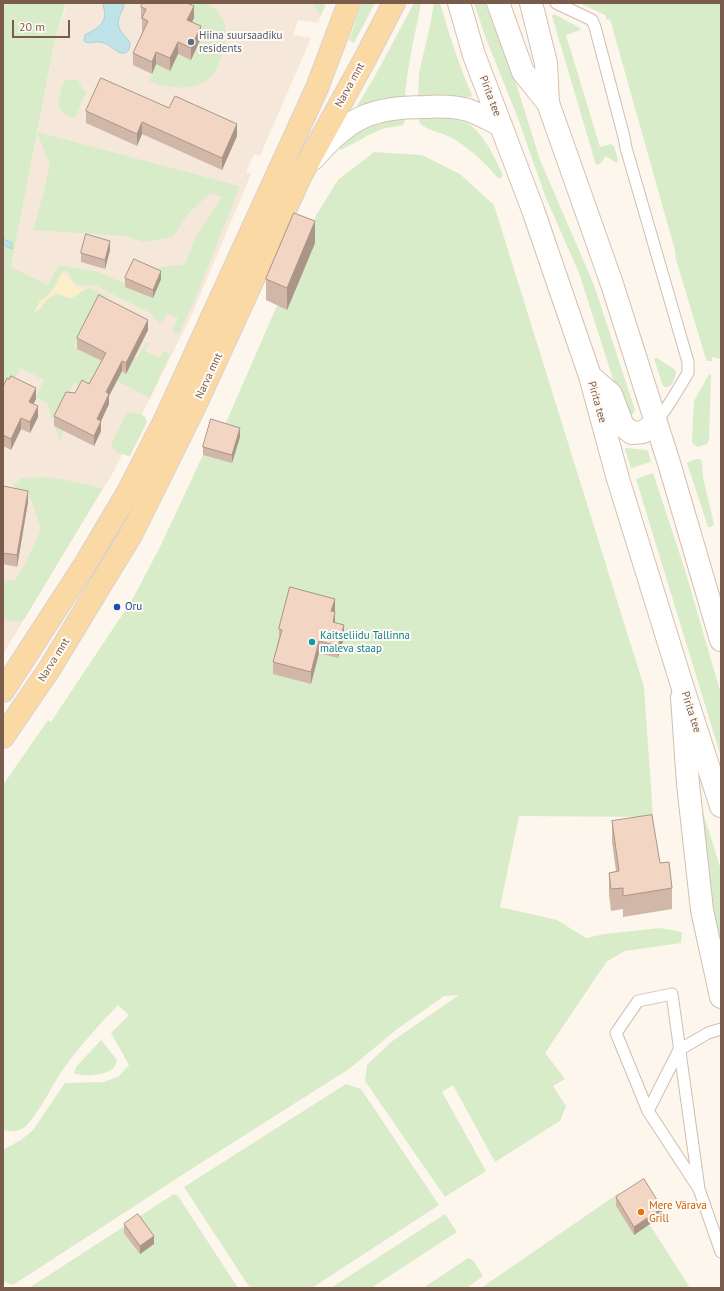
<!DOCTYPE html>
<meta charset="utf-8">
<style>
body{margin:0}
#map{position:relative;width:724px;height:1291px;overflow:hidden;background:#fdf6ec;font-family:"PT Sans",sans-serif}
canvas{display:block}
.frame{position:absolute;inset:0;border:4px solid #7a5c4d;pointer-events:none}
.scale{position:absolute;left:12px;top:20px;width:58px;height:18px;box-sizing:border-box;border:2px solid #7a5c4d;border-top:0;padding-left:5px;font-size:12px;line-height:14px;white-space:nowrap;color:#7a5c4d;-webkit-text-stroke:3px #fffaf3;paint-order:stroke}
</style>
<div id="map">
<canvas width="724" height="1291"></canvas>
<div class="frame"></div>
<div class="scale">20 m</div>
</div>
<script>
const c = document.querySelector('canvas').getContext('2d');
c.lineJoin = 'round';
function fill(path, color) {
  c.fillStyle = color;
  c.fill(path, 'evenodd');
}
function trace(path, color, width, dash) {
  c.strokeStyle = color;
  c.lineWidth = width;
  c.lineCap = dash ? 'butt' : 'round';
  c.setLineDash(dash || []);
  c.stroke(path);
}
function drawText(font, color, halo, rows, align = 'center') {
  c.font = font + ' "PT Sans",sans-serif';
  c.lineWidth = 4;
  c.setLineDash([]);
  c.textBaseline = 'middle';
  c.strokeStyle = halo;
  c.fillStyle = color;
  for (const [text, x, y, turn = 0] of rows) {
    c.save();
    c.translate(x, y);
    c.rotate((+turn || 0) * Math.PI / 180);
    c.textAlign = isNaN(turn) ? turn : align;
    if (halo) c.strokeText(text, 0, 0);
    c.fillText(text, 0, 0);
    c.restore();
  }
}
const residential = new Path2D(`
 M67,3H312L321,16L318,23L298,20L293,35L311,38L260,156L254,154L246,172L251,174L193,312L114,471L3,654V374L11,267L55,40Z`);
const green = new Path2D(`
 M3,3H66L55,40L37,132L239,186L238,191L191,309L188,313L179,334L172,331L178,318L167,313L162,322L159,323L157,320L153,318L154,315L96,286L78,285L74,283L69,274L64,270C56,283 53,293 40,301L39,310C47,300 52,290 66,297L89,288L93,289L108,296L102,307L95,305L74,347L126,373L134,358L137,359L146,342L149,343L145,351L160,358L163,351L170,354L150,398L101,373L97,380L92,378L86,390L74,383L62,406L65,426L62,430L64,432L60,441L47,403L36,397L44,380L20,368L9,390L3,397ZM37,133L50,164L45,187L33,230L125,236L144,242L173,237L188,214L210,193L222,197L196,237L185,264L155,268L133,267L126,284L98,272L59,265L48,285L11,267Z
 M187,3C193,3 202,1 208,4C211,5 213,8 215,9C231,24 227,44 220,61C217,67 214,75 208,79C192,92 167,88 149,81L156,64L178,54L191,59L187,32Z
 M312,3H326L321,16Z
 M362,3H375L354,43L349,40Z
 M414,3H421C415,36 407,65 405,98L358,107L357,106L375,76Z
 M434,3H440C449,34 459,65 472,95L471,97L418,98L419,73L430,26Z
 M474,3H485L516,83L540,160L594,285L635,410L634,412L632,415H629L622,407L579,273L546,198L517,116L485,36Z
 M579,3H721V359L712,357V361H707L705,356L677,263L675,255L676,254L610,19L607,20L605,15Z
 M554,14L580,28V30L566,35L600,147L611,144L614,146L618,160L617,163L606,156L600,164L596,165L552,16Z
 M64,80H78L82,88L86,92L75,118C72,117 67,116 64,113C54,106 62,89 64,80Z
 M434,117C444,118 455,118 465,122C483,131 495,158 503,175L501,178H498C484,162 468,146 448,136C440,132 423,129 419,122V118Z
 M406,118L403,125L382,129L369,135L341,150L337,147C357,130 379,119 406,118Z
 M374,152L422,155L460,174L494,205L644,687L653,817L519,816L500,907L557,920L586,938L605,934L660,928L682,932L681,943L625,951L606,962L605,964L545,1053L565,1079L553,1086L566,1106L560,1121L495,1162L453,1085L442,1092L486,1171L445,1197L365,1081L367,1065L391,1042L459,995L444,996L396,1030L349,1069L196,1166L13,1285L3,1281V1150L21,1140L33,1130L65,1083L104,1082L119,1076L129,1065L111,1033L129,1015L118,1005C97,1027 77,1049 60,1074C49,1091 40,1111 26,1126C20,1132 11,1132 3,1130V785L48,720L51,722L132,600L160,547L203,455L211,457L317,214L338,180Z
 M657,358L674,369L676,372C675,379 671,391 663,386L654,359Z
 M709,374L711,375L709,440L707,444L698,447L693,444L692,441L694,401Z
 M127,412L140,414L145,417L147,422L130,456C121,455 114,452 111,444Z
 M626,448L646,450L648,451L651,462L631,468L625,449Z
 M696,459H700L702,462L703,478L714,524L711,527H708L687,463Z
 M653,473L685,570L721,694V757L636,479Z
 M50,477L91,485L102,489L25,618L21,622L3,620V581L15,580L25,564L41,530L32,501L13,485L22,478Z
 M699,800L721,870V936L715,937Z
 M101,1040L117,1060C116,1062 116,1065 115,1066C110,1075 82,1078 74,1073L76,1067Z
 M346,1084L361,1089L439,1205L312,1288H250L184,1187Z
 M619,1193L624,1201L616,1206L634,1235L650,1225L690,1288H481Z
 M174,1194L178,1196L238,1288H29Z
 M445,1214L457,1232L371,1288H331Z
 M468,1258L473,1260L483,1276L467,1288H423Z`);
const sand = new Path2D(`
 M62,272C71,280 73,289 86,289C81,291 75,298 70,298C64,298 61,292 55,294C46,298 41,309 33,314L40,301L47,296L52,292Z`);
const water = new Path2D(`
 M103,3H124C124,8 122,10 120,15C114,29 124,33 130,43C130,49 128,54 121,53C113,50 109,43 100,42C94,41 90,45 84,41L85,35C95,30 108,23 104,9C104,7 103,5 103,3Z
 M3,239L12,243V249L3,245Z`);
const service = new Path2D(`
 M556,3L592,20L595,27L624,137L626,148L688,362V373L671,401L656,423
 M648,1111L699,1189L672,994L638,1001L616,1033L648,1111L679,1050L708,1033L721,1029
 M699,1189L721,1252`);
const minor = new Path2D(`
 M682,697L688,784L702,910L721,997`);
const secondary = new Path2D(`
 M459,3L474,55L533,210L590,376L618,479L681,682L721,806
 M498,3L523,72L548,103
 M531,3L546,63L548,103L612,284L669,463L721,640
 M314,158C349,117 372,107 425,107C439,106 454,106 468,110C479,114 490,120 501,125
 M590,376L611,394L623,426L632,433L643,432L656,423`);
const primary = new Path2D(`
 M3,691L86,563L127,494L165,420L317,88L349,3
 M3,737L50,668L132,533L194,408L301,175L365,59L394,3`);
const wall = new Path2D(`
 M141,7L194,18L192,22L201,38L191,60L178,54L170,71L156,64L152,74L133,65V53L143,31H142V19H141Z
 M169,108L237,136L222,170L142,134L137,146L86,123V111Z
 M315,243L287,310L266,300V279Z
 M110,250L105,269L81,262V253Z
 M125,278L161,279L153,298L125,287Z
 M148,330L126,374L122,371L109,396V404L101,421V431L94,446L54,426V416L75,393L89,384L102,361L77,349V338Z
 M3,387L36,399L33,404L38,417L30,433L21,429L11,450L3,446Z
 M240,437L232,463L203,455V447Z
 M3,486L28,502L17,567L3,564Z
 M335,611V622L344,637L338,658L319,653L311,684L273,674V662L279,638V629Z
 M612,821L660,863L672,888V909L623,917V909L611,911L609,894V873L616,871L612,842Z
 M616,1197L662,1216L634,1235L616,1206Z
 M124,1224L154,1244L140,1254L124,1233Z`);
const shadedWall = new Path2D(`
 M194,6V18L187,32V20Z
 M201,26V38L191,60V48Z
 M178,42V54L170,71V58Z
 M156,52V64L152,74V62Z
 M142,122V134L137,146V134Z
 M237,124V136L222,170V158Z
 M315,221V243L287,310V288Z
 M110,241V250L105,269V260Z
 M161,271V279L153,298V290Z
 M148,320V330L126,374V363Z
 M122,361V371L109,396V404L101,421V431L94,446V436L97,419L106,392Z
 M36,388V399L29,412V402Z
 M38,406V417L30,433V422Z
 M21,418V429L11,450V439Z
 M240,428V437L232,463V455Z
 M28,491V502L17,567V555Z
 M335,599V611L331,623V611Z
 M335,612V624L333,622Z
 M344,625V637L338,658V646Z
 M319,641V653L311,684V672Z
 M662,1208V1216L634,1235V1227Z
 M154,1236V1244L140,1254V1246Z`);
const building = new Path2D(`
 M143,3H187L194,6L187,20L201,26L191,48L178,42L170,58L156,52L152,62L133,53L148,21L142,18L146,9L141,7Z
 M101,78L169,108L175,96L237,124L222,158L142,122L137,134L86,111Z
 M294,213L315,221L287,288L266,279Z
 M86,234L110,241L105,260L81,253Z
 M134,259L161,271L153,290L125,278Z
 M99,295L148,320L126,363L122,361L106,392L109,394L97,419L101,421L94,436L54,416L66,392L75,393L82,380L89,384L106,353L77,338Z
 M11,376L36,388L29,402L38,406L30,422L21,418L11,439L3,435V387L7,378L9,379Z
 M211,419L240,428L232,455L203,447Z
 M3,486L28,491L17,555L3,553Z
 M290,587L335,599L331,611L335,612L333,622L344,625L338,646L319,641L311,672L273,662L282,630L279,629Z
 M652,815L660,863L669,862L672,888L623,896V888L611,889L609,873L619,871L612,821Z
 M644,1179L662,1208L634,1227L616,1197Z
 M138,1214L154,1236L140,1246L124,1224Z`);
const markers = [
 [191,42,4,"#5c6f8a"],
 [117,607,4,"#1a4fb4"],
 [312,642,4,"#0f9aa8"],
 [641,1212,4,"#e8710a"]
];
const serviceNames = [
 ["Hiina suursaadiku",199,36],
 ["residents",199,49]
];
const streetNames = [
 ["Narva mnt",350,85,-61],
 ["Pirita tee",490,96,69],
 ["Narva mnt",209,376,-65],
 ["Pirita tee",597,402,74],
 ["Narva mnt",54,660,-58],
 ["Pirita tee",691,712,72]
];
const transitNames = [
 ["Oru",125,607]
];
const cultureNames = [
 ["Kaitseliidu Tallinna",320,636],
 ["maleva staap",320,649]
];
const foodNames = [
 ["Mere Värava",649,1206],
 ["Grill",649,1219]
];
fill(residential, '#f5e8da');
fill(green, '#d8ecc9');
fill(sand, '#fcefc7');
fill(water, '#bfe3e8');
trace(water, '#a5d3da', 1);
trace(service, '#d1beb0', 13);
trace(minor, '#d1beb0', 24);
trace(secondary, '#d6c0b0', 24);
trace(primary, '#dad1cd', 24);
trace(service, '#fff', 11);
trace(minor, '#fff', 22);
trace(secondary, '#fff', 22);
trace(primary, '#fbd9a5', 22);
fill(wall, '#d1b7a8');
fill(shadedWall, '#aa9588');
fill(building, '#f3d5c3');
trace(building, '#aa9588', 1);
for (const [x, y, r, color] of markers) {
  const dot = new Path2D();
  dot.arc(x, y, r, 0, 2 * Math.PI);
  c.fillStyle = color;
  c.fill(dot);
  trace(dot, '#fffaf3', 1.5);
}
drawText('11px', '#4e5e75', '#fffaf3', serviceNames, 'left');
drawText('11px', '#7a5c4d', '#fffaf3', streetNames);
drawText('11px', '#164399', '#fffaf3', transitNames, 'left');
drawText('11px', '#0d838f', '#fffaf3', cultureNames, 'left');
drawText('11px', '#c56008', '#fffaf3', foodNames, 'left');
</script>
